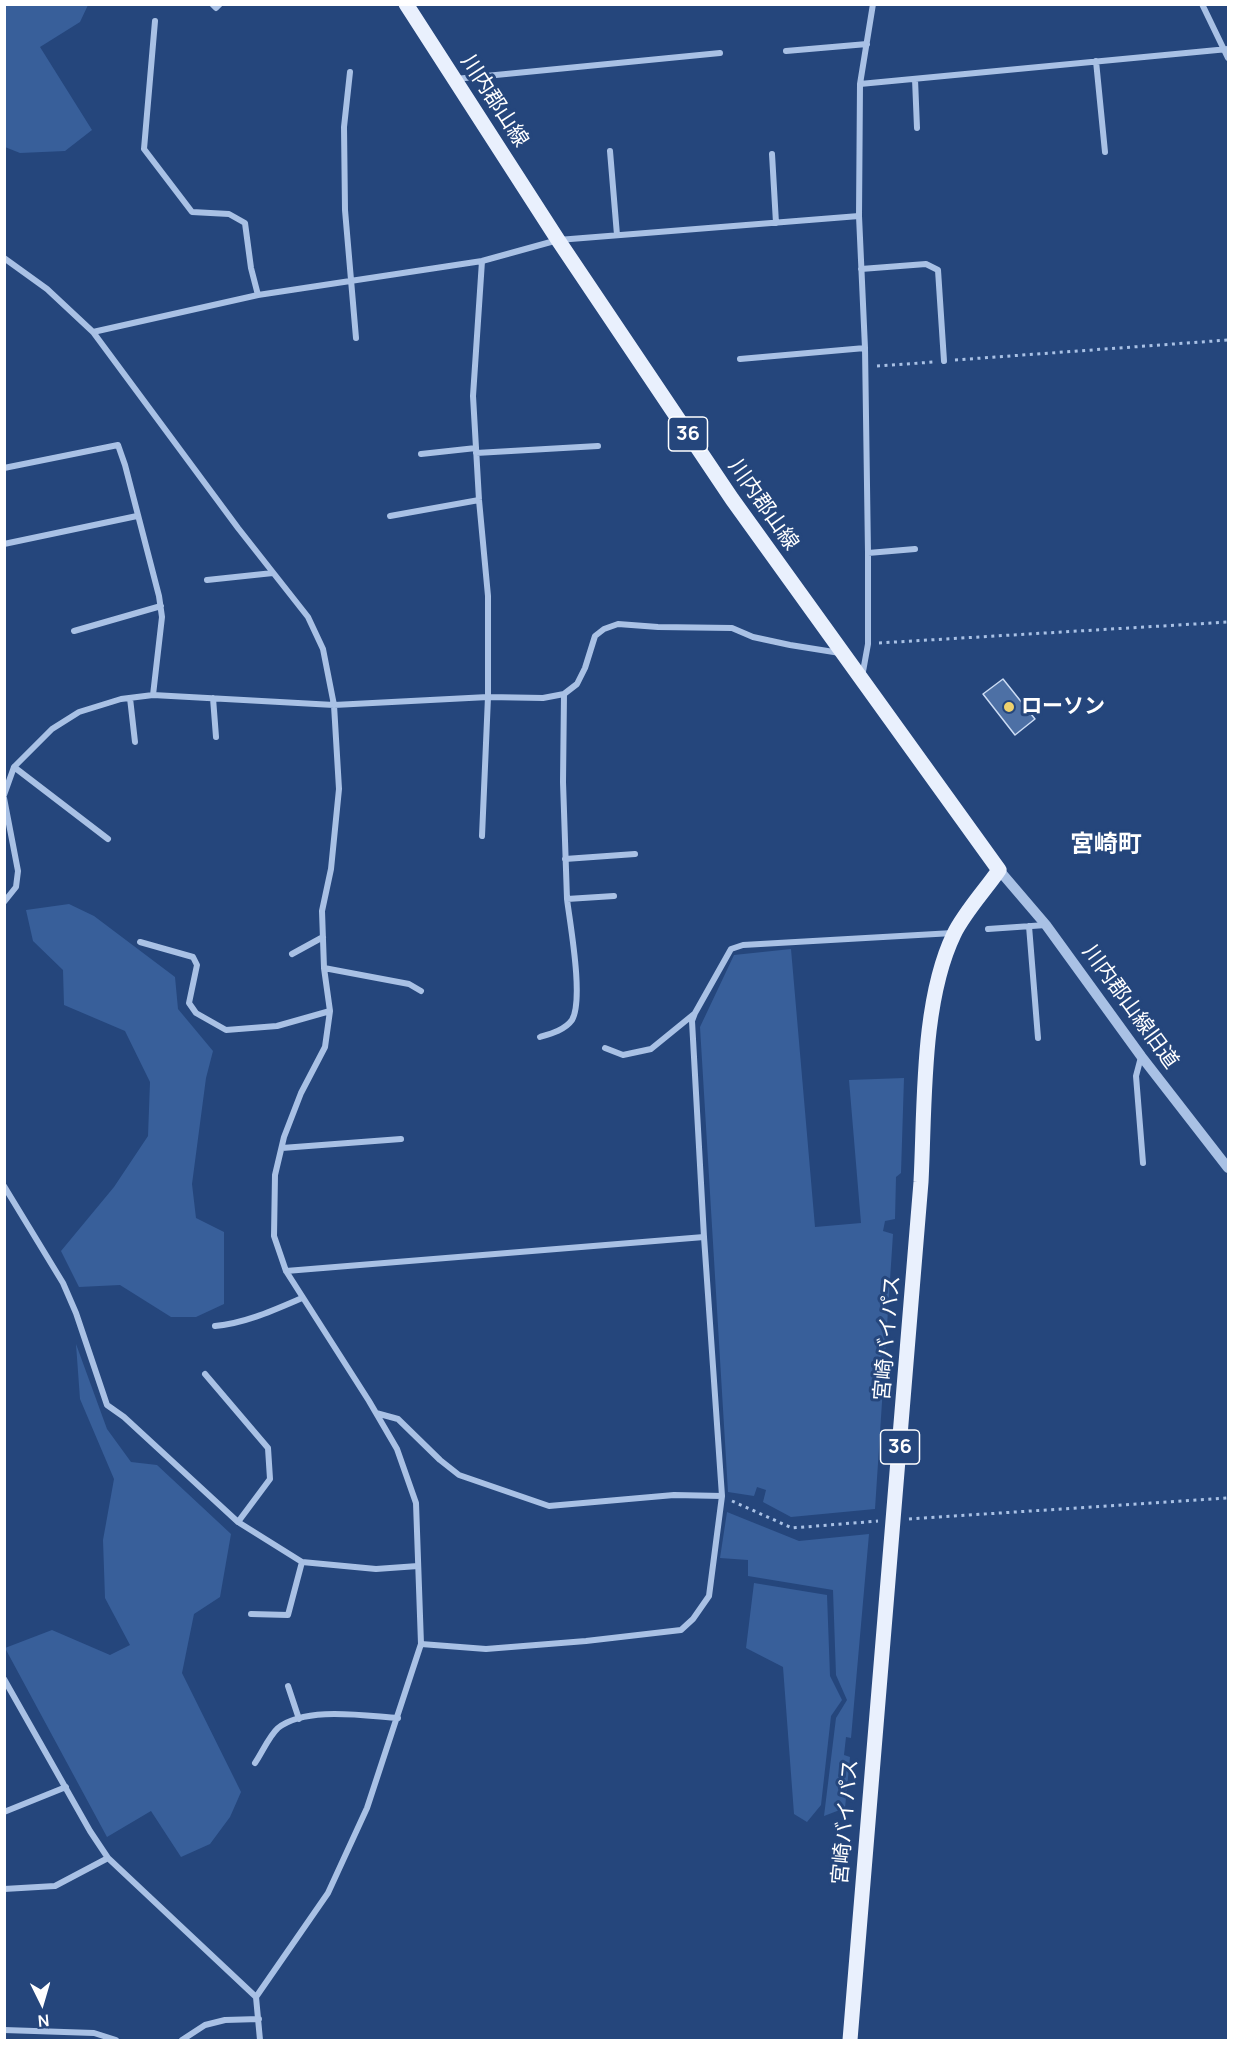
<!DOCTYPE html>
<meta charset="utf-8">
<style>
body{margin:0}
#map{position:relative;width:1233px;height:2045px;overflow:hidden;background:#25467c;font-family:Manrope,sans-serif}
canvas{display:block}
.frame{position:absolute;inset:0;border:6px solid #fff;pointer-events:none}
.north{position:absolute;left:12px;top:1973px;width:60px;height:60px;-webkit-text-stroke:4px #25467c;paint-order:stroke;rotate:175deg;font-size:16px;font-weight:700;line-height:24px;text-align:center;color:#fff}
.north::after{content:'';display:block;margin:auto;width:21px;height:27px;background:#fff;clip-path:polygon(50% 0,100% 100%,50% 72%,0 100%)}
</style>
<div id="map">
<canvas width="1233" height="2045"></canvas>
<div class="frame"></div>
<div class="north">N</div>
</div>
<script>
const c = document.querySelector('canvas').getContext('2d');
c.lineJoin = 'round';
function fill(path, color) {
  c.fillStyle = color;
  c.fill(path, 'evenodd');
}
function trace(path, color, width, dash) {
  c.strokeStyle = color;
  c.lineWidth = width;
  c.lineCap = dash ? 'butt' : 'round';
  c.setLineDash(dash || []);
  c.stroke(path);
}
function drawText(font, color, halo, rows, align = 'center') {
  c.font = font + ' Manrope,"Noto Sans JP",sans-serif';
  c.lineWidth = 6;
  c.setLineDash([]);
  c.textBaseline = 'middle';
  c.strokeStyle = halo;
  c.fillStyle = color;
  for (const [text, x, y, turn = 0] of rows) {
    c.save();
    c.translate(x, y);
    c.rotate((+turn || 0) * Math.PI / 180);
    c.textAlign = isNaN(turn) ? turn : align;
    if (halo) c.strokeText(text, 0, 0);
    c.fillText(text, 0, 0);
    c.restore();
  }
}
const green = new Path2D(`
 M5,4L88,5L80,22L40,47L92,130L65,151L20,153L5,147Z
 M69,904L94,916L175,977L178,1009L213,1051L206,1078L192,1184L196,1218L224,1232V1304L196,1317H171L120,1285L79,1287L61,1251L114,1187L148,1136L150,1082L125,1031L64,1005L63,970L33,941L26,910Z
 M791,949L815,1227L861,1223L849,1080L904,1078L901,1173L896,1177L895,1219L885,1221L883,1231L893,1234L875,1509L791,1517L763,1502L766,1490L757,1487L754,1496L728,1492L700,1027L734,955Z
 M76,1344L107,1429L131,1462L157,1465L231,1534L220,1597L194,1614L182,1673L241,1792L230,1817L210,1844L181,1857L151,1811L107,1837L5,1648L52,1630L110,1655L130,1645L105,1598L103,1540L114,1479L80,1399Z
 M727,1512L799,1541L869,1534L851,1738L846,1737L844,1755L850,1757L845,1808L824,1816L836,1718L847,1700L836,1675L833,1590L748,1576V1560L720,1558Z
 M754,1583L827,1595L830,1676L842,1700L831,1716L821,1805L807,1822L794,1814L783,1667L746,1648Z`);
const building = new Path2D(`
 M1003,679L1035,719L1015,735L983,694Z`);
const path = new Path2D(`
 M955,360L1228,340
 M877,366L934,362
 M879,643L1228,622
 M732,1501L792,1528L878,1521
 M909,1519L1228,1498`);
const minor = new Path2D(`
 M212,4L216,8L220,4
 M1202,4L1228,58
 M155,21L144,149L192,212L229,214L245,223L251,268L258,295
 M786,51L867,44
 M1096,61L1105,152
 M350,72L344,127L345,210L356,338
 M455,79L720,53
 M915,79L917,128
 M860,84L1228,49
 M610,151L617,235
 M772,154L776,223
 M4,258L47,289L93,332L238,528L308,617L323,649L334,705L339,789L331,869L322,911L324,968L330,1011L325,1047L301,1093L284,1137L275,1175L274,1236L286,1271L369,1401L397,1449L416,1503L421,1644L367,1808L328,1893L256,1997
 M482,261L473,396L479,500L488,596V697L482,836
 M861,269L926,264L938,270L944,361
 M93,332L258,295L482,261L558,240L859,216
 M740,359L865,348
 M476,453L598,446
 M421,454L476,448
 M4,468L118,445L125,465L159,596L162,617L153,695
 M390,516L479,500
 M4,544L137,516
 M868,553L915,549
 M207,580L273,573
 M74,631L161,606
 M862,677L868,644V553L865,348L859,216L860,84L873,4
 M564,694L563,782L567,899L614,896
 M130,698L135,742
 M213,698L216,737
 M14,767L108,839
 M4,795L14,767L52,729L79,712L121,699L153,695L334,705L488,697L543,698L564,694L577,684L585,668L595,636L604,629L618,624L658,627L732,628L753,637L790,645L840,653
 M4,798L18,871L16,887L4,902
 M565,859L635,854
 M1029,926L1038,1038
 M988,929L1046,925
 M140,942L193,957L197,965L189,1003L196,1013L226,1030L277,1026L330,1011
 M292,954L323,937
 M324,968L409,984L421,991
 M540,1037C550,1034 565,1030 572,1020C584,999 570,924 567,899
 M605,1048L623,1055L651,1049L694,1014
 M1141,1057L1136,1076L1143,1163
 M282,1148L401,1139
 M4,1186L63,1283L76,1313L107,1405L124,1417L238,1522L302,1562L376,1569L418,1566
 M286,1271L704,1237
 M215,1326C246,1323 274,1310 302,1298
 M205,1374L268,1448L270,1479L238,1522
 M376,1413L398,1419L440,1460L459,1475L549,1506L674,1495L722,1496
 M251,1614L288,1615L302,1562
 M421,1644L486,1649L586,1641L681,1630L693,1619L709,1596L722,1496L704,1237L692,1021L695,1013L731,949L743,945L953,933
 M4,1679L90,1831L108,1858L256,1997L260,2040
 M288,1686L299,1719
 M255,1763C262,1753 269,1736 278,1728C306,1706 365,1716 398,1718
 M4,1812L66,1787
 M4,1889L55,1886L108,1858
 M4,2030L94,2033L116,2040
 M182,2040L205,2025L225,2020L259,2019`);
const tertiary = new Path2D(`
 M999,870L1046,925L1141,1056L1228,1168`);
const primary = new Path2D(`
 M406,4L558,240L732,499L999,870C986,889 964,913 954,934C921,1002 925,1107 921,1182L850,2040`);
const markers = [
 [1009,707,6,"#efd16d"]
];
const shields = [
 [688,434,39],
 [900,1447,39]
];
const shieldNames = [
 ["36",688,434],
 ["36",900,1447]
];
const streetNames = [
 ["川内郡山線",494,101,57],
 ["川内郡山線",763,505,55],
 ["川内郡山線旧道",1130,1007,54],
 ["宮崎バイパス",888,1338,-85],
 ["宮崎バイパス",846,1822,-85]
];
const poiNames = [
 ["ローソン",1021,707]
];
const quarterNames = [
 ["宮崎町",1106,845]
];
fill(green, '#385f9a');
fill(building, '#4d70a5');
trace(building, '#ccdcf4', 1.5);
trace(path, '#a9c1e5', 3, [3, 4.5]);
trace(minor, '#a9c1e5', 6);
trace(tertiary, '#a9c1e5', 10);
trace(primary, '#e9f0fd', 15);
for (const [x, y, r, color] of markers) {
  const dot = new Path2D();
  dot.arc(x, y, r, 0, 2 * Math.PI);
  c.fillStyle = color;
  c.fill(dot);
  trace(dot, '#25467c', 2);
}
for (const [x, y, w] of shields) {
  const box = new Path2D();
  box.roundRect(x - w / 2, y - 17, w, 34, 4.5);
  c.fillStyle = '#25467c';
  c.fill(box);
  trace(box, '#fff', 1.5);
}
drawText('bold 20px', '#fff', null, shieldNames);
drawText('21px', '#fff', '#25467c', streetNames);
drawText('bold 21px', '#fff', '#25467c', poiNames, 'left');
drawText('bold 24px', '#fff', '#25467c', quarterNames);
</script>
